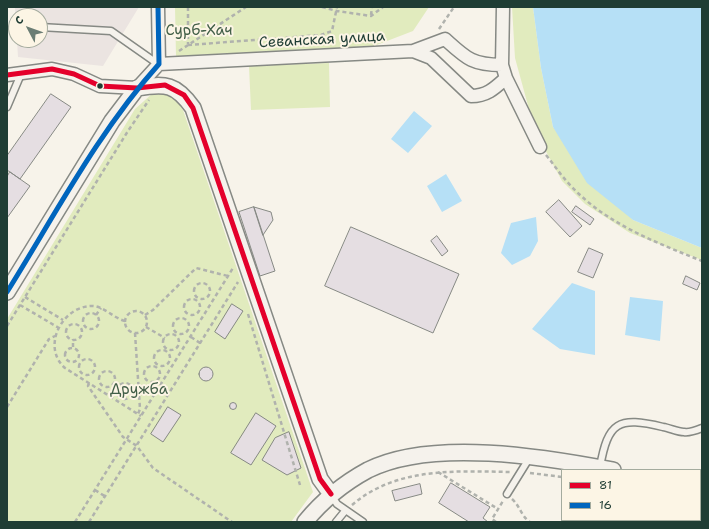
<!DOCTYPE html>
<meta charset="utf-8">
<style>
body{margin:0}
#map{position:relative;width:709px;height:529px;overflow:hidden;background:#f7f3ea;font-family:"Shantell Sans",sans-serif}
canvas{display:block}
.frame{position:absolute;inset:0;border:8px solid #1f3d34;pointer-events:none}
.legend{position:absolute;left:561px;top:469px;width:140px;height:52px;box-sizing:border-box;background:#fcf5e5;border:1px solid #a4ab9e;margin:0;padding:5px 7px;list-style:none;font-size:12px;color:#1f3d34}
.legend li{display:flex;align-items:center;gap:8px;height:20px}
.legend b{width:20px;border:1px solid #a4ab9e}
.north{position:absolute;left:8px;top:8px;width:40px;height:40px;box-sizing:border-box;background:#fcf5e5;border:1px solid #a4ab9e;border-radius:50%;rotate:311deg;font-size:11px;font-weight:700;line-height:16px;text-align:center;color:#1f3d34}
.north::after{content:'';display:block;margin:auto;width:14px;height:18px;background:#6b7d74;clip-path:polygon(50% 0,100% 100%,50% 72%,0 100%)}
</style>
<div id="map">
<canvas width="709" height="529"></canvas>
<div class="frame"></div>
<ul class="legend">
<li><b style="height:5px;background:#e4002b"></b>81</li>
<li><b style="height:5px;background:#0065bd"></b>16</li>
</ul>
<div class="north">С</div>
</div>
<script>
const c = document.querySelector('canvas').getContext('2d');
c.lineJoin = 'round';
function fill(path, color) {
  c.fillStyle = color;
  c.fill(path, 'evenodd');
}
function trace(path, color, width, dash) {
  c.strokeStyle = color;
  c.lineWidth = width;
  c.lineCap = dash ? 'butt' : 'round';
  c.setLineDash(dash || []);
  c.stroke(path);
}
function drawText(font, color, halo, rows, align = 'center') {
  c.font = font + ' "Shantell Sans",sans-serif';
  c.lineWidth = 4;
  c.setLineDash([]);
  c.textBaseline = 'middle';
  c.strokeStyle = halo;
  c.fillStyle = color;
  for (const [text, x, y, turn = 0] of rows) {
    c.save();
    c.translate(x, y);
    c.rotate((+turn || 0) * Math.PI / 180);
    c.textAlign = isNaN(turn) ? turn : align;
    if (halo) c.strokeText(text, 0, 0);
    c.fillText(text, 0, 0);
    c.restore();
  }
}
const built = new Path2D(`
 M139,7L103,66L18,57L17,40H40V16H16V28L15,8Z`);
const green = new Path2D(`
 M175,7H429L413,31L374,46L176,56Z
 M512,7H533L541,68L553,127L633,220L702,248V260L630,233L585,204L562,181L535,131L515,58Z
 M329,63L330,107L251,110L249,66Z
 M161,92L175,97L183,110L313,492L291,522H7V319L135,109L153,93Z`);
const water = new Path2D(`
 M533,7H702V248L633,220L587,183L553,127L541,68Z
 M414,111L432,126L408,153L391,139Z
 M446,174L462,201L442,212L427,186Z
 M536,217L538,241L530,256L512,265L501,253L511,223Z
 M572,283L595,291V355L560,349L532,329Z
 M630,297L663,301L660,341L625,335Z`);
const building = new Path2D(`
 M51,94L71,107L20,179L7,170V156Z
 M10,172L30,186L7,218V177Z
 M559,200L582,226L570,237L546,212Z
 M576,206L594,219L590,225L572,212Z
 M254,207L271,212L273,220L263,235Z
 M254,207L275,271L260,276L239,212Z
 M351,227L459,274L433,333L325,286Z
 M437,236L448,251L442,256L431,241Z
 M589,248L603,254L593,278L578,272Z
 M686,276L700,283L697,290L683,284Z
 M232,304L243,311L225,339L215,332Z
 M199 374a7 7 0 1 1 14 0a7 7 0 1 1-14 0Z
 M229.5 406a3.5 3.5 0 1 1 7 0a3.5 3.5 0 1 1-7 0Z
 M168,407L181,415L163,442L151,434Z
 M256,413L276,426L251,465L231,453Z
 M289,432L301,468L287,475L262,460L275,438Z
 M451,483L490,507L483,518L488,522H469L439,503Z
 M420,484L422,494L395,501L392,491Z
 M588,520H629L632,522H587Z`);
const path = new Path2D(`
 M188,7V44
 M322,7L337,11L371,16L383,7
 M371,15L372,7
 M439,29L454,7
 M188,45L321,35L332,31L337,7
 M179,51L246,7
 M546,155C555,166 562,177 572,187C607,224 655,242 702,261
 M194 291a8 8 0 1 1 16 0a8 8 0 1 1-16 0Z
 M25,297L63,320
 M184 307a8 8 0 1 1 16 0a8 8 0 1 1-16 0Z
 M20,305L59,328
 M125 322a11 11 0 1 1 22 0a11 11 0 1 1-22 0Z
 M83 321a8 8 0 1 1 16 0a8 8 0 1 1-16 0Z
 M248,314L300,485
 M96,315L101,308
 M145,315L153,310L196,268L228,276
 M173 326a8 8 0 1 1 16 0a8 8 0 1 1-16 0Z
 M125,321C113,318 104,306 92,306C62,306 41,347 65,368L141,416
 M66 332a8 8 0 1 1 16 0a8 8 0 1 1-16 0Z
 M7,326L128,131L149,100
 M146,327L165,338
 M135,333L140,409L138,414
 M163 342a8 8 0 1 1 16 0a8 8 0 1 1-16 0Z
 M191,337L200,343
 M73,347V339
 M65 355a7 7 0 1 1 14 0a7 7 0 1 1-14 0Z
 M154 358a8 8 0 1 1 16 0a8 8 0 1 1-16 0Z
 M79 367a8 8 0 1 1 16 0a8 8 0 1 1-16 0Z
 M144 374a8 8 0 1 1 16 0a8 8 0 1 1-16 0Z
 M99 379a8 8 0 1 1 16 0a8 8 0 1 1-16 0Z
 M89,383L88,386L123,437L137,446L153,468L232,522
 M117 391a8 8 0 1 1 16 0a8 8 0 1 1-16 0Z
 M160,387L169,394
 M7,407L49,339L55,336
 M438,472L498,509
 M530,473L562,477
 M95,490L106,497
 M512,499C520,506 521,516 530,522
 M352,505C396,467 456,471 511,472
 M75,522L233,268
 M89,522L238,282
 M496,522L492,519L503,501
 M566,522L568,520`);
const service = new Path2D(`
 M40,27L111,31L158,64
 M7,107L21,74
 M600,467C608,422 618,416 663,427C670,428 677,432 684,432C689,433 697,430 702,428
 M507,494L530,457
 M331,495L337,504L363,522
 M336,522L345,511
 M645,522L647,520`);
const minor = new Path2D(`
 M503,7L502,65L506,78L540,147
 M413,51L445,39C466,58 472,65 502,65
 M159,64L413,51L431,58L471,96C487,96 495,88 506,78
 M7,75L52,69L74,74L100,86L137,88L159,64L158,7`);
const tertiary = new Path2D(`
 M7,292L112,121L137,88C166,83 176,84 193,108L320,479L331,494
 M700,487H702
 M305,522C322,501 344,483 368,470C432,438 545,457 613,470`);
const bus1 = new Path2D(`
 M7,75L52,69L74,74L100,86L137,88L165,85L184,95L193,108L320,479L331,494`);
const bus2 = new Path2D(`
 M7,292C55,215 98,132 159,64L158,7`);
const markers = [
 [100,86,3.5,"#1f3d34"]
];
const parkNames = [
 ["Сурб-Хач",199,31],
 ["Дружба",139,390]
];
const streetNames = [
 ["Севанская улица",322,40,-3]
];
fill(built, '#ebe4e1');
fill(green, '#e1ebbe');
fill(water, '#b6e0f6');
fill(building, '#e5dee2');
trace(building, '#868984', 1);
trace(service, '#868984', 9);
trace(minor, '#868984', 15);
trace(tertiary, '#868984', 18);
trace(path, '#b0b2ad', 2.5, [4, 3]);
trace(service, '#f5f2ec', 6);
trace(minor, '#f5f2ec', 12);
trace(tertiary, '#f5f2ec', 15);
trace(bus1, '#e4002b', 5);
trace(bus2, '#0065bd', 5);
for (const [x, y, r, color] of markers) {
  const dot = new Path2D();
  dot.arc(x, y, r, 0, 2 * Math.PI);
  c.fillStyle = color;
  c.fill(dot);
  trace(dot, '#fcf5e5', 1.5);
}
drawText('15px', '#425f48', '#fcf5e5', parkNames);
drawText('15px', '#1f3d34', '#fcf5e5', streetNames);
</script>
